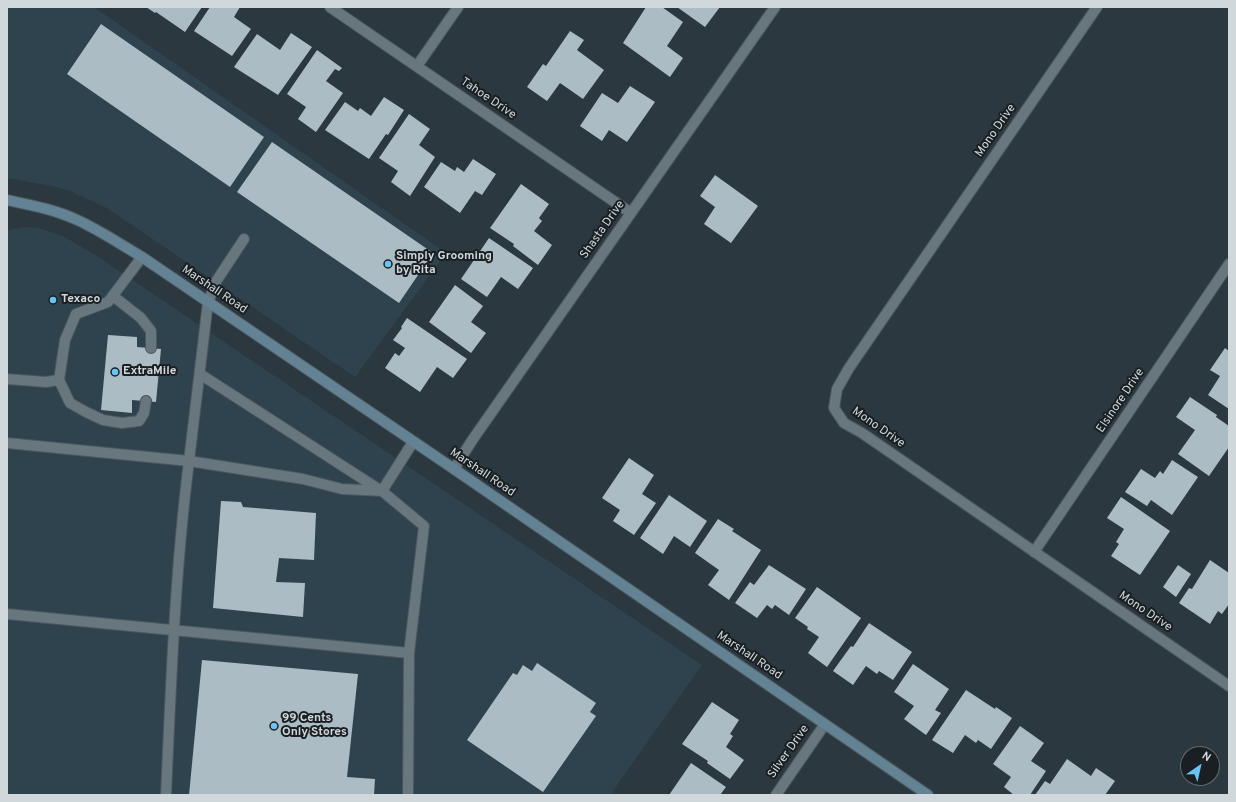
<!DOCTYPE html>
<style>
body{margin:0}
#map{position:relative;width:1236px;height:802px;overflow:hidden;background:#2b383f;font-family:Overpass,sans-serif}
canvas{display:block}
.frame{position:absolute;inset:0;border:8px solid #d0d8dc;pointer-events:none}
.north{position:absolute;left:1180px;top:746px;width:40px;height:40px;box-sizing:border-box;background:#191f22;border:1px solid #62696c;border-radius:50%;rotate:34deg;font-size:11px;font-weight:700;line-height:16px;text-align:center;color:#d0d8dc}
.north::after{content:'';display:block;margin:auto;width:14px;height:18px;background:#6ac3f1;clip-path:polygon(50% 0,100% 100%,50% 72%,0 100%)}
</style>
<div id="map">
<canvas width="1236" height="802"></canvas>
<div class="frame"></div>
<div class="north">N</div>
</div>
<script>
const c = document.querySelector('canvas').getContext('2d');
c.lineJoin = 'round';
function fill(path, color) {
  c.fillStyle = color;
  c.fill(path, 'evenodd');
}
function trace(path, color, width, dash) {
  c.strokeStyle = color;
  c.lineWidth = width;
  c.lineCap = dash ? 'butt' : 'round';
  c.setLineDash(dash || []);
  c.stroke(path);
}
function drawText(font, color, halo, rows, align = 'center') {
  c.font = font + ' Overpass,sans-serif';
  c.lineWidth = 4;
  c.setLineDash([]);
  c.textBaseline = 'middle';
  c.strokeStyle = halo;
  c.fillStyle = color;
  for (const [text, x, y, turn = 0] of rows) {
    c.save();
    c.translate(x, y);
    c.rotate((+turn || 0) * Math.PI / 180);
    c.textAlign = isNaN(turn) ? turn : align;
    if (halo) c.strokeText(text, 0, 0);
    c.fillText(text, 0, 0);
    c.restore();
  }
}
const built = new Path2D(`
 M7,7H94L446,253L355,377L107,208L70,191L52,186L7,178Z
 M25,227L38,228L63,236L100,258L702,665L610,795H7V232L10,230Z`);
const building = new Path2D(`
 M146,7H202L185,32L156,12L155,13Z
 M210,7H240L234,17L251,29L232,56L194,31Z
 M646,7H662L683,22L667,46L683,58L670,77L623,43Z
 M677,7H720L705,27Z
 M101,24L264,137L230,187L67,74Z
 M570,31L584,40L577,50L604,70L583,99L560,83L547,101L527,87L543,64L546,66Z
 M291,33L312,47L278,95L234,67L257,34L280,50Z
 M317,50L342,68L339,71L335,69L326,81L343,93L316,132L298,119L306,107L287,94Z
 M630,86L655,102L627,142L609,130L602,141L580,126L602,93L618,103Z
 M384,97L404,110L388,135L386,134L369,159L325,130L345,102L358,111L360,108L371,116Z
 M409,114L430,129L419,145L435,157L410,196L391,182L398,171L379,158Z
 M272,142L433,253L399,303L237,192Z
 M473,159L496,174L482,195L475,191L460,213L424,187L441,162L455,171L457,167L464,172Z
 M715,175L758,206L731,243L704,224L715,207L700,196Z
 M521,184L549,204L539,218L542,221L534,231L552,245L538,265L513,246L514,244L490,228Z
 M489,238L533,268L518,289L501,277L487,297L461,279Z
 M455,285L483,306L471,322L486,333L471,353L429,322Z
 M407,318L467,359L453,378L437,367L420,392L385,368L395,353L399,356L405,348L393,340L402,328L401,327Z
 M108,335L137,337V347L161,349L156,402L132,400V413L101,410Z
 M1225,348L1229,351V409L1208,395L1220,376L1210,370Z
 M1190,397L1217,415L1216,417L1229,426V447L1209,476L1178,454L1195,430L1176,417Z
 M629,458L654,475L642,494L656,503L634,535L613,521L620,510L602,498Z
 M1172,460L1198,477L1172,515L1151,500L1147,506L1125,492L1141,469L1155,478L1160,471L1163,474Z
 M669,495L707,521L690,547L674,536L663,554L640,538Z
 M1121,497L1170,531L1140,575L1111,556L1119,544L1116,542L1124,529L1107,518Z
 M221,501L241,502L243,507L316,513L314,560L279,558L276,582L305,583L303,617L213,608Z
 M718,519L734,529L732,531L761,550L729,600L708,585L719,570L695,553Z
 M1210,560L1229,573V604L1222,614L1218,611L1210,624L1179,603L1189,588L1192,589Z
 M769,565L806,589L789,615L775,605L772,609L767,605L757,618L735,603L750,582L754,585Z
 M1178,565L1191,574L1176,597L1163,587Z
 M817,587L861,618L827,667L808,653L819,637L807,629L808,627L795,618Z
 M869,623L912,652L893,680L879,671L877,674L866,666L853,685L833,671L851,646L853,647Z
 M202,660L358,674L347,777L375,779L374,795H189Z
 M537,663L596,703L590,712L596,716L543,792L467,740L513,673L517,675L523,665L532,671Z
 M913,664L949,689L935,710L941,713L926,735L904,719L914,706L894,692Z
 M966,690L995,709L996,707L1012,718L991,749L978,740L976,743L965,735L953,753L932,740Z
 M712,702L739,720L730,734L733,736L726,747L744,760L730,779L707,763L708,761L682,744Z
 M1020,726L1044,743L1031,761L1046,771L1030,795H1014L1004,787L1011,777L993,764Z
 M1067,759L1091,776L1096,768L1115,781L1105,795H1035L1045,781L1050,784Z
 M691,763L726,787L720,795H669Z`);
const lane = new Path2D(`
 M113,296L141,318L151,331V348
 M200,374L380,490
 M7,379L46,382L59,380L65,340L76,314L108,302L142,257
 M59,380L70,403L86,412L103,420L122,423L139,421L144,413L146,401
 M7,443L189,461L208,302L217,280L244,239
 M7,614L409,653L408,795
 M409,653L424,526L382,491L413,442
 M166,795C171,683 175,572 189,461L303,479L342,489L382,491`);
const street = new Path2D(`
 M330,7L631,213
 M1097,7L849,368L837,389L834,408L844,423L862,433L1229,686
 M417,66L458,7
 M454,469L473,439L775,7
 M1034,552L1229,264
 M776,795L825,724`);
const secondary = new Path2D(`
 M7,200C30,205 53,209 75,219C98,229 120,244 142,257L454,469L928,795`);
const markers = [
 [388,264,4,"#6ac3f1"],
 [53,300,4,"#6ac3f1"],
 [115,372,4,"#6ac3f1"],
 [274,726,4,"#6ac3f1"]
];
const streetNames = [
 ["Tahoe Drive",488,99,34],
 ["Mono Drive",996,131,-55],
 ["Shasta Drive",603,230,-55],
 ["Marshall Road",214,290,34],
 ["Elsinore Drive",1121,401,-56],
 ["Mono Drive",878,428,35],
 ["Marshall Road",482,473,34],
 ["Mono Drive",1145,612,34],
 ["Marshall Road",749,656,34],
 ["Silver Drive",789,752,-55]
];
const poiNames = [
 ["Simply Grooming",396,257],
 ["by Rita",396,271],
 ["Texaco",61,300],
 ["ExtraMile",123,372],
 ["99 Cents",282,719],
 ["Only Stores",282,733]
];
fill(built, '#2f434e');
fill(building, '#acbcc5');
trace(lane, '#4c565d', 12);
trace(street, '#4c565d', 12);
trace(secondary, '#4c565d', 12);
trace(lane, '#68767e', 10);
trace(street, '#68767e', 10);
trace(secondary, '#638394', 10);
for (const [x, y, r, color] of markers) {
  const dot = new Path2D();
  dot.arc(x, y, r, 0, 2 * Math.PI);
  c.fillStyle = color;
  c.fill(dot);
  trace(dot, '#191f22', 1.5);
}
drawText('12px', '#d0d8dc', '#191f22', streetNames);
drawText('bold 12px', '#d0d8dc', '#191f22', poiNames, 'left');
</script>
